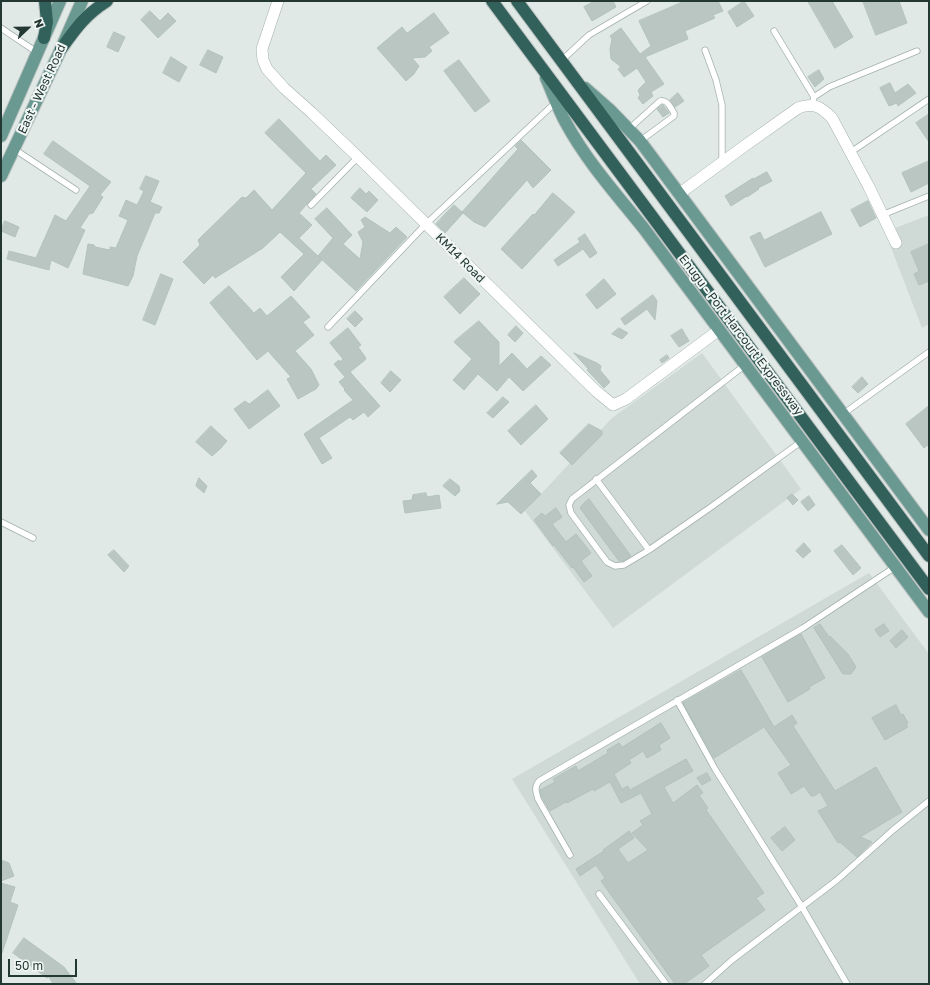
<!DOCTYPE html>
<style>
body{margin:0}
#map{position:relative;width:930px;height:985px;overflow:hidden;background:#e0e9e6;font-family:"Golos Text",sans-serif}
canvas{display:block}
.frame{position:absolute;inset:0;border:2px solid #233733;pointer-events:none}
.north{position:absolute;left:8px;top:8px;width:40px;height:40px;-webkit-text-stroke:3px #f0f6f4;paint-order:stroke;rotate:68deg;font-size:11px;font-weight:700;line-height:16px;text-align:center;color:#233733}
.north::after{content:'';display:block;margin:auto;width:14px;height:18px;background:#233733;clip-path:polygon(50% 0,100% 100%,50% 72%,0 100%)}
.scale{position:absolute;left:8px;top:959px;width:69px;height:18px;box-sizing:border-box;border:2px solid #233733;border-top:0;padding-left:5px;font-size:12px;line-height:14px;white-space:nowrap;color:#233733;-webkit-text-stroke:3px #f0f6f4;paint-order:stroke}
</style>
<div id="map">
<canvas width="930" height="985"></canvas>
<div class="frame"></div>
<div class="north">N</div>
<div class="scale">50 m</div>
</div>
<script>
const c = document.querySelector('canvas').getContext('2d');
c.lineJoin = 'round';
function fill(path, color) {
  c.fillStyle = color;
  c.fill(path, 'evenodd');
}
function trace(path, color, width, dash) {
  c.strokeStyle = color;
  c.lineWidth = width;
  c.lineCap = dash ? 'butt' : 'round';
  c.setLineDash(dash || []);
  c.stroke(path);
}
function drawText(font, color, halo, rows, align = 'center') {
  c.font = font + ' "Golos Text",sans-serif';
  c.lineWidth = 4;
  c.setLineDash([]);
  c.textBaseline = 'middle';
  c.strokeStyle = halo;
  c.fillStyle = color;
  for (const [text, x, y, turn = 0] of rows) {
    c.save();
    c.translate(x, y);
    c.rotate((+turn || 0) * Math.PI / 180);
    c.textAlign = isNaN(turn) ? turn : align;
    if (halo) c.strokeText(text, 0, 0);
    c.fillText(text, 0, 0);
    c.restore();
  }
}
const built = new Path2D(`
 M929,215V324L922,328L885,232Z
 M702,353L801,489L613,628L525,511L612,418Z
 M869,573L929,654V984H640L512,779Z`);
const building = new Path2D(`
 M595,1H613L616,7L592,21L584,7Z
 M685,1H718L723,11L713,15L715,18L685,31L688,39L645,57L664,84L651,92L653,96L643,104L638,98L640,95L638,90L646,82L637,68L624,77L618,69L621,67L611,59L610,49L612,39L610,36L621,28L640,54L651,46L639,21Z
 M744,1L754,16L737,27L728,12Z
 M808,1H832L853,37L835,48Z
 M863,1H899L907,23L876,35Z
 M150,11L160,21L168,13L176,21L158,38L141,20Z
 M434,13L449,33L429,47L432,51L425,57L412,58L419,66L414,74L406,81L377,48L402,27L407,33Z
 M114,32L125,37L118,52L107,47Z
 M208,50L223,57L216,73L200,65Z
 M171,57L187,67L179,82L163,73Z
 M459,60L490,101L475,112L444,71Z
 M819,70L824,79L815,87L808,77Z
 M890,83L895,93L908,84L916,93L898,106L897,103L889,106L880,88Z
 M678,93L684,101L675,107L670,100Z
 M663,105L669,113L663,117L657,109Z
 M929,114V142L916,123Z
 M279,119L320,161L326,155L336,165L311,189L316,194L299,213L312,225L299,238L322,260L294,291L281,277L304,254L280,232L263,248L215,278L213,275L204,284L183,262L200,245L198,240L242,197L246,198L254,190L272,210L306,173L265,133Z
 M521,140L551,170L533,188L527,180L485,227L474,222L462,212L518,149L515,146Z
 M53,141L111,182L100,195L103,197L93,213L89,214L80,228L85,230L68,268L51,260L49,270L7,259L9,251L36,258L55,215L66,221L90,186L44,154Z
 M929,161V183L911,192L902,173Z
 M767,172L772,181L758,188L759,189L747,197V196L731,206L725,196L753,178V179Z
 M146,176L159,181L150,202L162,207L159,213H155L137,256L133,276L128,286L83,274L88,244L94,245L95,247L110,250V247L116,248L128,220L119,216L126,200L137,205L144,191L140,189Z
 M360,188L366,194L369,191L378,200L367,212L351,198Z
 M553,193L575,212L522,269L501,249L533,214L534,215Z
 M868,201L876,218L860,227L851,210Z
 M454,205L463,213L445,233L436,224Z
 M327,208L352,235L343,244L360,259L363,242L358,232L365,227L361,220L365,217L390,233L396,227L407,237L356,291L318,256L333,238L315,219Z
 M821,212L832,234L765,267L750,237L760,232L764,240Z
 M5,221L19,227L15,237L1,231Z
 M585,234L597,253L590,258L583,249L558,266L554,260L580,242L578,239Z
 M929,244V281L919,285L914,274L919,271L911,252Z
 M161,274L173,279L155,325L143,320Z
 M464,278L480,294L460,314L444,297Z
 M604,279L616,294L597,309L586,295Z
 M229,286L254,313L260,308L267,316L291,296L310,317L303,322L314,335L295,351L311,369L319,385L316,389L298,399L287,379L291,377L268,351L257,360L210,303Z
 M653,295L657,301L655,320L647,309L625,325L621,319Z
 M355,311L363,319L355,327L347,319Z
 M479,321L499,342V366L512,353L527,369L541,356L551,365L523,391L509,377L497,391L478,374L464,390L453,380L472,359L454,342Z
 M516,326L523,333L515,342L508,335Z
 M348,328L361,345L358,347L366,358L365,360L350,372L380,406L368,417L364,412L353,420L350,417L319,438L332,458L322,464L304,434L353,400L344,390L345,389L339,382L345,377L334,364L339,360L340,362L343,359L330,343Z
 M619,328L628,333L622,339L612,334Z
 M682,329L689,341L679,347L671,336Z
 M574,353L597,363L601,366L600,370L610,382L604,388L587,370L588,369Z
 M667,355L669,358L662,363L660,360Z
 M391,371L401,380L390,392L381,383Z
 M862,377L868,384L858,393L852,387Z
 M268,390L280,406L249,429L234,409L245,401L249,404Z
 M503,397L509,402L493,418L487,413Z
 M536,405L548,419L521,445L508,431Z
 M929,406V444L924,448L906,424Z
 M589,424L602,431V435L572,465L560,453Z
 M211,426L227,441L220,449L212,456L196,442Z
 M532,470L537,476L530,483L541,494L521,514L508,502L497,504Z
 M199,478L207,486L204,493L196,486Z
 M450,479L459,486L460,491L455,496L443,486Z
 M426,493L427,497L439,495L441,508L405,513L403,501L412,500L413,495Z
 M792,494L798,500L793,505L787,498Z
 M809,496L815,505L808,511L801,502Z
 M589,499L631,556L623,561H619L580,508L583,504Z
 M556,508L562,517L552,524L566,542L576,534L591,553L581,561L592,576L584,582L573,567L572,568L554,545L553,546L534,520L542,513L545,516Z
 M804,543L811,551L803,558L796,551Z
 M842,545L861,568L853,575L834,551Z
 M114,550L129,566L124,572L108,555Z
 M820,624L829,637L830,636L848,654L856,667L851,674H843L814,628Z
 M884,624L889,631L880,637L875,630Z
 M902,630L908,637L896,648L890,641Z
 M801,634L825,678L809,687L810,689L788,702L762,657Z
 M741,670L774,727L792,715L797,723L793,726L835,791L876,767L902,812L860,837L872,842L857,857L840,842L838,843L818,811L828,806L820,792L814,796H811L804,786L791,794L778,773L791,765L764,727L714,758L683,703Z
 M896,705L901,715L903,714L908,723L906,724L908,727L885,740L872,718Z
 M661,723L670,738L659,745L661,750L647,758L643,751L629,760L631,763L614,774L622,789L628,786L630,790L686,759L693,771L664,787L673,803L697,785L703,793L699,795L708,808L706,810L764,893L756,898L765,910L701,955L709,966L684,984H675L601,881L605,878L596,865L580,876L576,869L604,851L603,850L629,831L634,838L618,849L628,863L648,850L632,833L643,825L640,821L652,814L641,793L621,803L610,782L594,791L593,789L567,803L566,802L550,811L542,797L540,790L555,782L553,779L576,766L578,771L608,753L607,750L619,743L622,747Z
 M707,773L711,780L702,785L697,778Z
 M785,827L795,840L782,851L771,838Z
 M1,860L9,863L14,876L1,881Z
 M1,883L15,887L10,902L18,905L2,953H1Z
 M24,938L64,967L77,984H53L49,977L47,978L13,953Z`);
const lane = new Path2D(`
 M1,28L38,53
 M774,31L814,97
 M705,50L716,80L722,105V163
 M561,61L589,35L647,1
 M812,105L814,97L829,87L917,51
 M629,129L660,101C667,99 670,107 674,113V116L640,141
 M14,149L76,190
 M851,152L929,99
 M311,205L358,157
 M882,215L929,196
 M328,327L426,224L556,102
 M745,365L572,499L569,505L571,513L607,562L615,566L624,565L649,550L711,507L802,441
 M843,414L929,352
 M596,479L649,550
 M1,522L33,538
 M677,700L715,769L802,907L847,984
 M570,855L538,799C536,792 534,787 539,781L803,628L895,567
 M599,894L666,984
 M705,984L732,960L837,880L893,830L929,801`);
const street = new Path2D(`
 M278,1L262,49L263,60L267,69L284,88L312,113L358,157L596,391L613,405L626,399L719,330
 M679,194L743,147L798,108C814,102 821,107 832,118L869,187L896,243`);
const primary = new Path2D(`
 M546,78C553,93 558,109 566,123C587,162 618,196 645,230L929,612
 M585,88L610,110L640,141L929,530
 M1,136L60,1
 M1,176L61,49L82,1`);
const highway = new Path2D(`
 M492,1L929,589
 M517,1L929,556
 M44,38L47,22L45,1
 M61,49C76,28 85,15 107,1`);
const streetNames = [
 ["East - West Road",42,89,-65],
 ["KM14 Road",460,258,45],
 ["Enugu - Port Harcourt Expressway",741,335,53]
];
fill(built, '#cfd9d5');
fill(building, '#b9c6c2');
trace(building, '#b3c2bd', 1);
trace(lane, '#a4b0ad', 7);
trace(street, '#a4b0ad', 12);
trace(primary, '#bdc3c2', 14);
trace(highway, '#bdc3c2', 14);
trace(lane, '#fff', 5.5);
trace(street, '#fff', 11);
trace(primary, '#6a9991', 12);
trace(highway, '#32605a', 12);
drawText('12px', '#233733', '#f0f6f4', streetNames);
</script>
